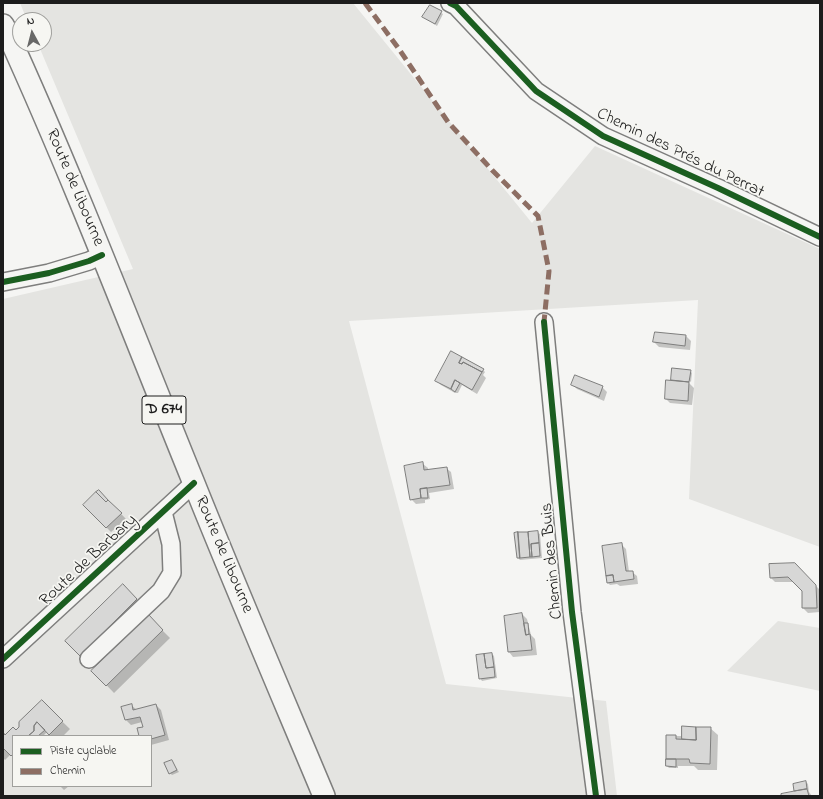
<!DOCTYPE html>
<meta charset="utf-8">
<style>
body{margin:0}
#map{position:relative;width:823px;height:799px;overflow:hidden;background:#f5f5f3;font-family:"Indie Flower",sans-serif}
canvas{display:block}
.frame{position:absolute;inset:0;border:4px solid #1c1c1c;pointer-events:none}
.legend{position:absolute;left:12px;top:735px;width:140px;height:52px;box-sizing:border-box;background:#f6f6f2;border:1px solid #9f9f9c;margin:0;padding:5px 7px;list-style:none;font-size:12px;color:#1c1c1c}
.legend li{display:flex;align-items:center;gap:8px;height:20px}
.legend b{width:20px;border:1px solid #9f9f9c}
.north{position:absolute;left:12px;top:12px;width:40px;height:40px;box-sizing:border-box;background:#f6f6f2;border:1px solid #9f9f9c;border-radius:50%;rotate:353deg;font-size:11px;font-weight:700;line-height:16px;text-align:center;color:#1c1c1c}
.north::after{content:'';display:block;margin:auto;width:14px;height:18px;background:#686867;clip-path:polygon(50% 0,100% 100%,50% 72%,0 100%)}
</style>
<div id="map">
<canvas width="823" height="799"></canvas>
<div class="frame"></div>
<ul class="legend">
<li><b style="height:5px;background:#1b5e20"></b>Piste cyclable</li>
<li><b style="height:5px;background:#8d6e63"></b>Chemin</li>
</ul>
<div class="north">N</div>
</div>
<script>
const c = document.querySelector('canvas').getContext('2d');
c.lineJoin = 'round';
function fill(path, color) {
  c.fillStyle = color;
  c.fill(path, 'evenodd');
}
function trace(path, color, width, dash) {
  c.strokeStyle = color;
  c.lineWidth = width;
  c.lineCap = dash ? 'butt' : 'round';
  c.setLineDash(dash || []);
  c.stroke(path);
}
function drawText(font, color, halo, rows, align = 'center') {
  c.font = font + ' "Indie Flower",sans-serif';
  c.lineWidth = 3.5;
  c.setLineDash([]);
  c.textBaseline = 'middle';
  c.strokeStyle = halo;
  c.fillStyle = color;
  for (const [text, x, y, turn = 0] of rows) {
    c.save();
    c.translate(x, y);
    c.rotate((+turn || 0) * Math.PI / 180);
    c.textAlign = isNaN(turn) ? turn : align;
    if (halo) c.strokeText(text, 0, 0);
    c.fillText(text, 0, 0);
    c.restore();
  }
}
const green = new Path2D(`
 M20,3H353L532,223L595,146L820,249V547L689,499L698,300L349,321L446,684L606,701L617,796H3V299L133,269L38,44H44V20H27ZM13,736H151V786H13Z
 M778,621L820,628V691L727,671Z`);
const shadow = new Path2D(`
 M430,6L443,14L437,26L424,17Z
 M686,336L691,341L690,350L659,347L654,342Z
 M483,370L485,372L483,375L486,378L477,394L462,385L458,393H455L441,385L436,380Z
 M690,371L692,373L691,382L686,378L685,379L694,388L692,405L670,403L666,399L673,382L672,380Z
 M572,384L602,387L607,392L604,401L577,389Z
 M423,464L428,468V471L446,468L451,472L454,489L429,493L430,499L425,500V503L416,504L411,499Z
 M99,491L126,519L111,532L84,505Z
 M537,532L540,534L542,558L520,560L518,558Z
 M621,544L626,549L629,572H632L637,576L638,584L620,586L617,584L610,585L608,583Z
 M794,564L820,590V612L808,613L803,608V590L794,582H775L771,578Z
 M123,586L144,607L88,662L67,641Z
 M522,614L527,619L531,635L535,639L537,655L513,657L509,652Z
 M148,616L170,638L114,693L93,671Z
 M492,654L494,656L497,678L482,681L480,678Z
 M42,702L70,729L63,736H52L47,732L43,736H13V757L11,754L5,760L3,758V733L5,736L16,731Z
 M131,705L137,710L156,705L161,710L169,740L151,745V736H140L144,727L142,722L131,725L126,720L123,708Z
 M710,728L718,735L717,770H698L694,766H678V768H669L667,766V736H683Z
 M171,761L179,772L172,775L170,773Z
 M806,782L808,784L809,792L812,796H782L795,792L794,785Z
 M60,786H69L64,790Z`);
const building = new Path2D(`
 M430,5L442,11L435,24L422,17Z
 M655,332L686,335L685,346L653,342Z
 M451,351L462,357L459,363L462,364L463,362L482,372L472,390L455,380L451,389L435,381Z
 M462,357L484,369L482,372L463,362L462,364L459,363Z
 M672,368L691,370L689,382L671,380Z
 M575,375L603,386L599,397L571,385Z
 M455,380L460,383L455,392L451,389Z
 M666,380L689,382L688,401L665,399Z
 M423,462L424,470L447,467L450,485L420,489L421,498L410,500L404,466Z
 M427,488L428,498H421L420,489Z
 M99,490L108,500L106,502L96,492Z
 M96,492L106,502L108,500L122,513L106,528L83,505Z
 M538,531L539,543L531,544L532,557H530L528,532Z
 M518,532L520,558H517L514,533Z
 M518,532H528L530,557L520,558Z
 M539,543L540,556L532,557L531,544Z
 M622,543L626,571H633L634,579L614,582L613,575L606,576L602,546Z
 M795,563L816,585L817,608H802V591L788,577L770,578L769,564Z
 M613,575L614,582L607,583L606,576Z
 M123,584L137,599L80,656L65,641Z
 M522,613L526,635L530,634L532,650L508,652L504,616Z
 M149,615L163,630L106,686L91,671Z
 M524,623H528L529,634L526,635Z
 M492,653L494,667L486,668L484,654Z
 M484,654L486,668L494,667L495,677L479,679L476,655Z
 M42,700L63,721L49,735L37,722L34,726V731L28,736H13V754L11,756L3,748V732L5,735L13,727L16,730L19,727V722Z
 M132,704L133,710L156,704L165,735L151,739V736H139L137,728L143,727L140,717L125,720L121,707Z
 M37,722L45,730L38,736H28L34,731V726Z
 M682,726L696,727V740L682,739Z
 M696,727H711L710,764L690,763L689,759H666V735H676V739L696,740Z
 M666,759H676V767L666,766Z
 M172,760L177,770L169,774L164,763Z
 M806,781L807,789L794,791L793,784Z
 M807,789L809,796H781V794Z`);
const minor = new Path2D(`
 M450,3L456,6L536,91L603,136L718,188L820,237
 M3,282L49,273L89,261L102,255
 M544,322L572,612L596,796
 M3,659L194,483
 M89,659L161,591L172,573L171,544L163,512`);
const major = new Path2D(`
 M3,25L7,32C74,179 132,331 193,481C235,586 280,691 324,796`);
const quiet = new Path2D(`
 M365,3L399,49L448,122L492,170L538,216L549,271L544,322`);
const cycleway = new Path2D(`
 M450,3L456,6L536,91L603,136L718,188L820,237
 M3,282L49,273L89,261L102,255
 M544,322L572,612L596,796
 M3,659L194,483`);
const shields = [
 [164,410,44]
];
const shieldNames = [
 ["D 674",164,410]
];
const streetNames = [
 ["Chemin des Prés du Perrat",680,154,26],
 ["Route de Libourne",74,188,67],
 ["Route de Libourne",223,555,67],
 ["Route de Barbary",89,561,-43],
 ["Chemin des Buis",553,561,-95]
];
fill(green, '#e4e4e1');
fill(shadow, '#0003');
fill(building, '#d7d7d6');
trace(building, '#7e7e7d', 1);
trace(minor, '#7e7e7d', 20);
trace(major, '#7e7e7d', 24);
trace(minor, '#f5f5f3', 17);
trace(major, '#f5f5f3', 21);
trace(quiet, '#8d6e63', 5, [10, 5]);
trace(cycleway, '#1b5e20', 6);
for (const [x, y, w] of shields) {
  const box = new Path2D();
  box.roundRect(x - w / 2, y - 14, w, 28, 3);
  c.fillStyle = '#f6f6f2';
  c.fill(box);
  trace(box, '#1c1c1c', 1);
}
drawText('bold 16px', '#1c1c1c', null, shieldNames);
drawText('17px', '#1c1c1c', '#f6f6f2', streetNames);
</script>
